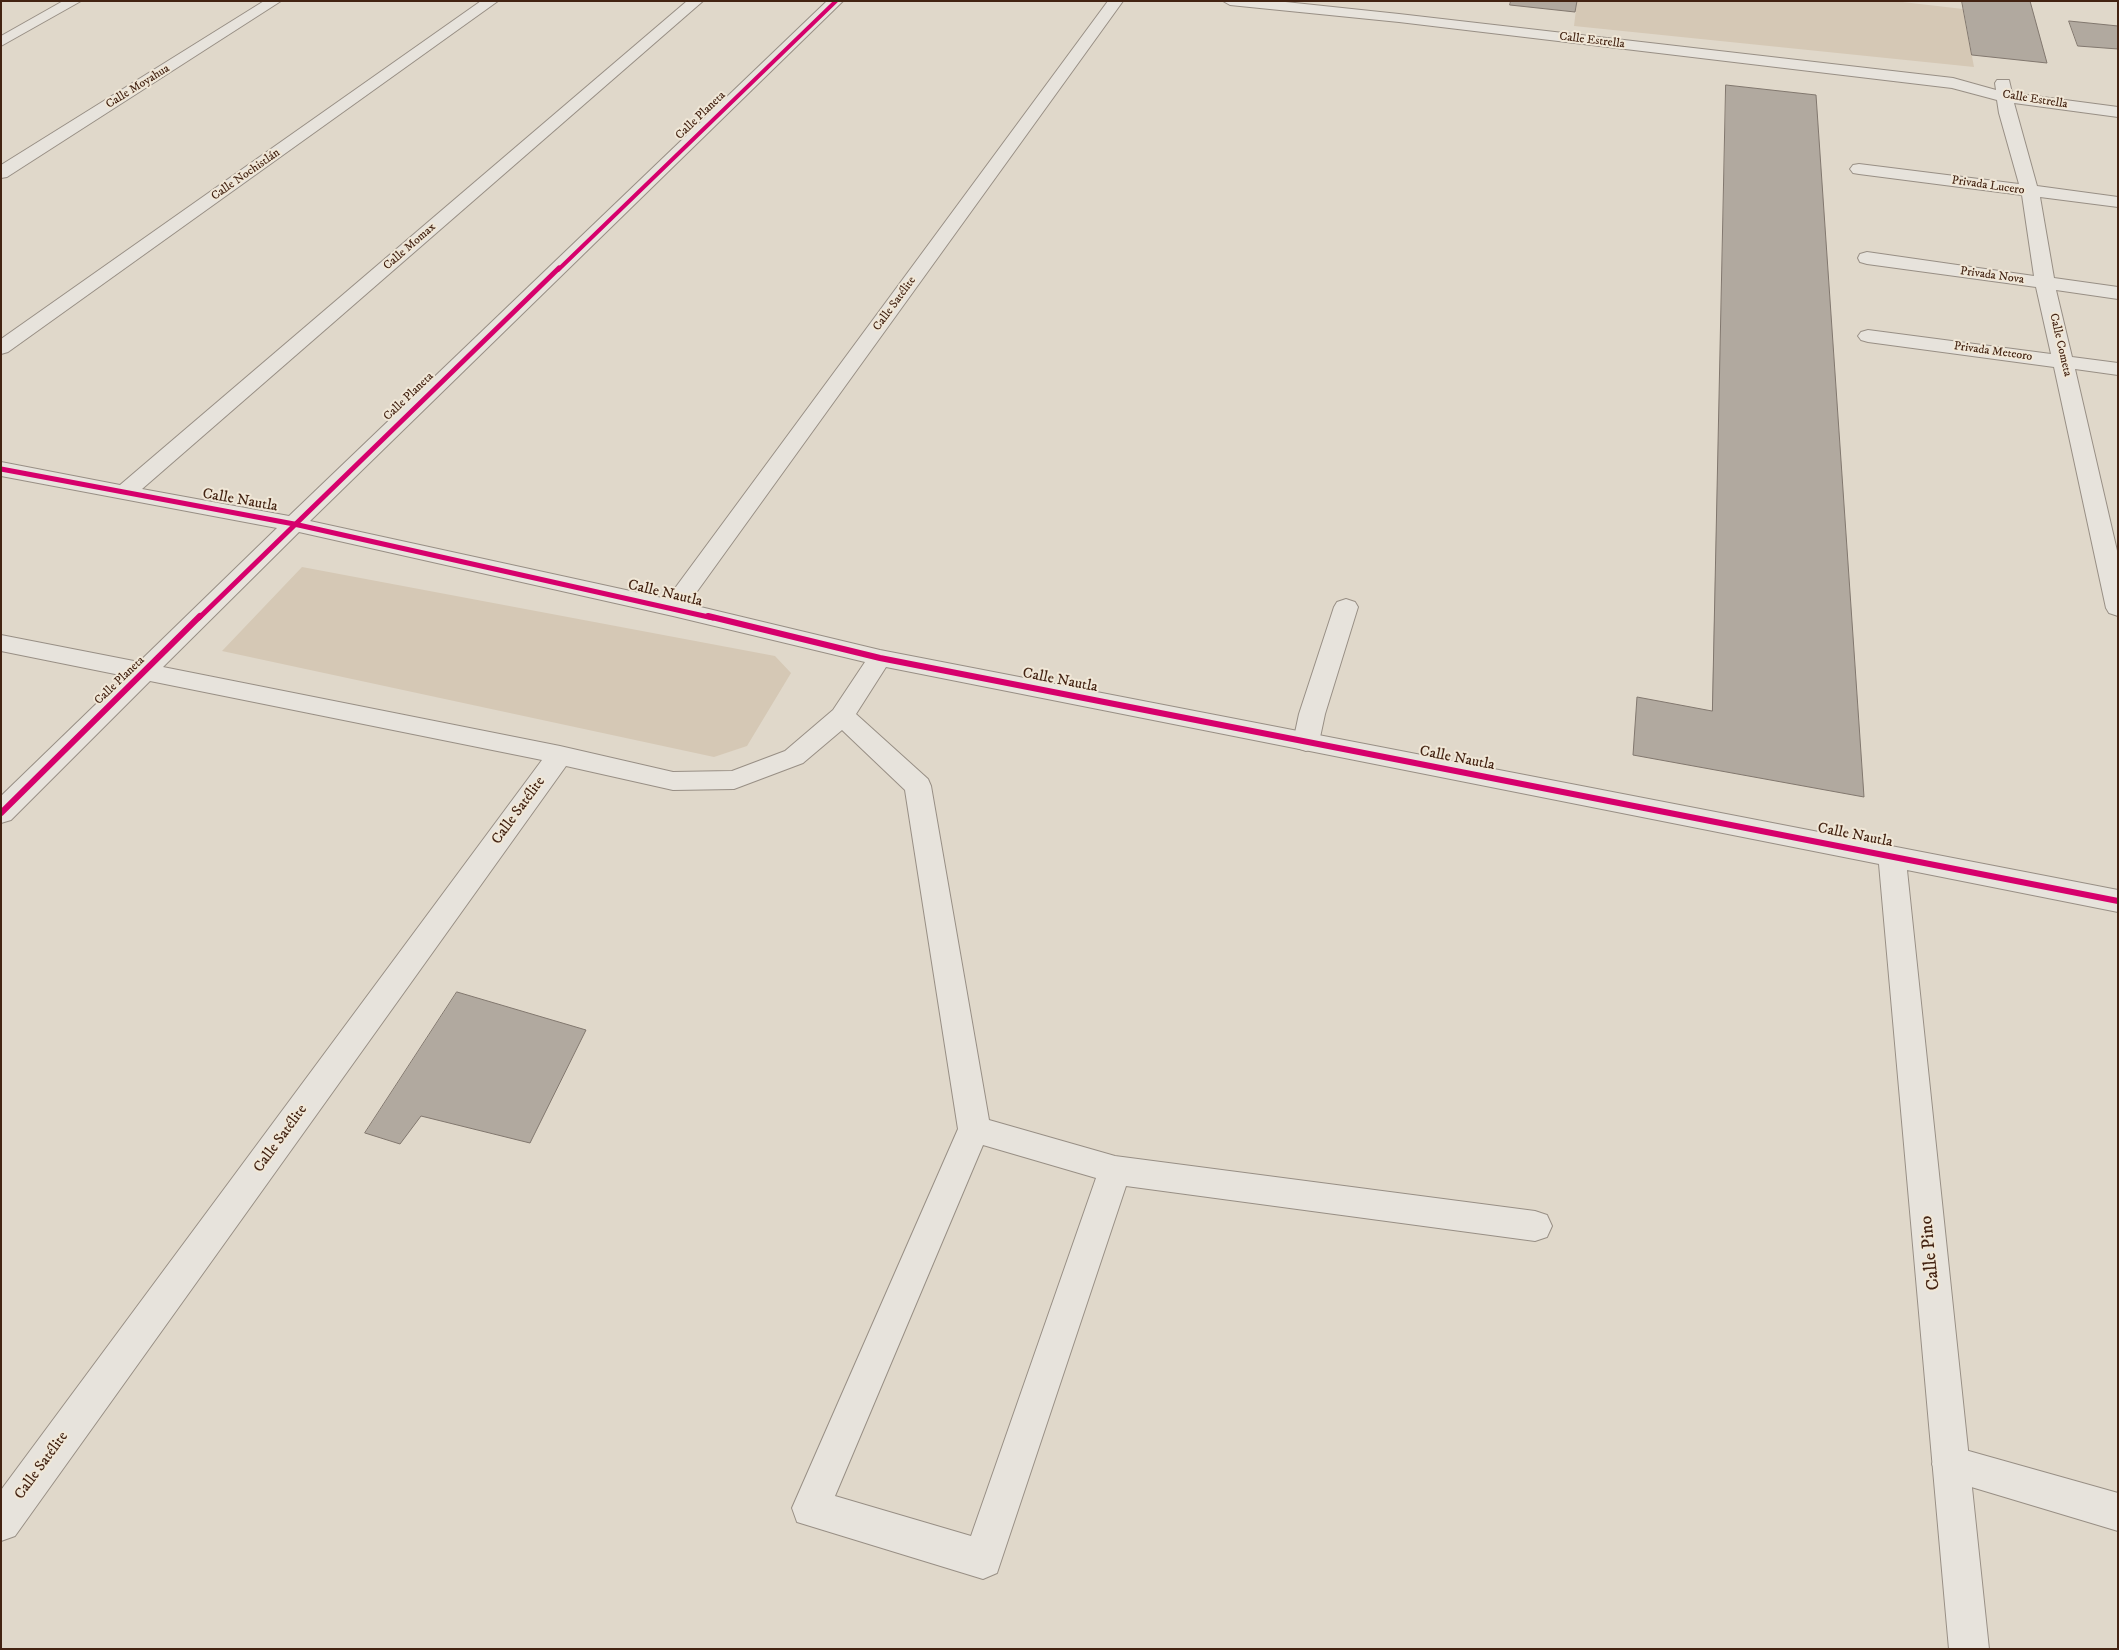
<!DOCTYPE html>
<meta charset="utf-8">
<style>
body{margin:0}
#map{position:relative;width:2119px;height:1650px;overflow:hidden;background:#e0d8ca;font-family:"IM FELL DW Pica",serif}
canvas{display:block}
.frame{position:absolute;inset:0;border:2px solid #432312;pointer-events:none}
</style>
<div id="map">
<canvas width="2119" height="1650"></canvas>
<div class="frame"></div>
</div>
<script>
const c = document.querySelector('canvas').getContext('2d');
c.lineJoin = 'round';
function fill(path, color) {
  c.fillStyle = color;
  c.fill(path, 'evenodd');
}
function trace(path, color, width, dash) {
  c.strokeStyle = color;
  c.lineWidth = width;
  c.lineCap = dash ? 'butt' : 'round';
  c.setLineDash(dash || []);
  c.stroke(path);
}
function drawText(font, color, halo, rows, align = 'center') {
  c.font = font + ' "IM FELL DW Pica",serif';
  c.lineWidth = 4;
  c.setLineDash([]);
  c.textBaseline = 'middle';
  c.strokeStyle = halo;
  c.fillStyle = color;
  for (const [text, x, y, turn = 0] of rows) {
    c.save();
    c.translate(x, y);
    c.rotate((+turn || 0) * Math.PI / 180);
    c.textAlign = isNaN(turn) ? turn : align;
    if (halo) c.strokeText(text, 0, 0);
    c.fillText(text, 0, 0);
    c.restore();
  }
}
const green = new Path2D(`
 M1577,1H1894L1963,9L1974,67L1574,26Z
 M302,567L775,656L791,673L747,746L714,757L222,651Z`);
const building = new Path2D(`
 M1511,1H1577L1575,12L1510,5Z
 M1962,1H2030L2047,63L1972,55Z
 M2069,21L2118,26V49L2078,46Z
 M1726,85L1816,95L1864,797L1633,755L1637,697L1712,711Z
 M457,992L586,1030L530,1143L421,1116L400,1144L365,1133Z`);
const service = new Path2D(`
 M1346,599L1355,602L1358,607L1325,714L1319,742L1315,748L1306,751L1297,748L1293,742L1299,714L1334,607L1337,602Z
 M1951,1446L2118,1493V1531L1938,1477L1932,1464L1938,1451Z`);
const minor = new Path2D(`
 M63,1H81L1,46V36Z
 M264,1H281L7,177L1,178V165Z
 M481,1H498L8,352L1,354V339Z
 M687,1H703L142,489L289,516L827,1H843L310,521L667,599L1108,1H1123L688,604L880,650L2118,890V912L1907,870L1989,1649H1949L1879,864L886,667L856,714L928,779L931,786L989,1120L1115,1156L1535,1211L1547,1215L1552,1226L1547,1237L1535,1241L1126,1186L997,1573L983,1579L797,1522L792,1508L958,1129L905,790L842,730L803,763L734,789L673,790L566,766L15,1536L1,1541V1490L542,760L150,681L11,820L1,823V796L125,676L1,651V635L139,662L277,528L1,476V462L120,485ZM299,532L673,616L865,662L833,710L785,751L732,771L673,772L560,746L163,667ZM983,1145L1096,1178L971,1536L835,1496Z
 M1223,1H1276L1399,14L1953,78L1996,90L1995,83L1997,80H2009L2012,93L2118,107V117L2014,103L2037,186L2118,197V207L2040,197L2054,278L2118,287V299L2056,290L2072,357L2118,363V375L2075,369L2118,555V616L2109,613L2106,608L2054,367L1868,342L1861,340L1858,336L1861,332L1868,330L2051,354L2036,287L1867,264L1860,262L1858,258L1860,254L1867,252L2034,276L2022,195L1859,174L1853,173L1850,169L1853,165L1859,164L2019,184L1999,113L1997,100L1952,88L1399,22L1230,5Z`);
const cyclewayFar2 = new Path2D(`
 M558,270L836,1`);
const cyclewayFar1 = new Path2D(`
 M1,469L294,524L713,618
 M199,618L559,268`);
const cycleway = new Path2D(`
 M708,616L880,658L2118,901
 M1,813L200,616`);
const farStreetnames = [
 ["Calle Estrella",1592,41,7],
 ["Calle Moyahua",138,87,-32],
 ["Calle Estrella",2035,100,9],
 ["Calle Planeta",701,116,-44],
 ["Calle Nochistlán",246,175,-35],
 ["Privada Lucero",1988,186,8],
 ["Calle Momax",410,247,-41],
 ["Privada Nova",1992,276,8],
 ["Calle Satélite",895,304,-54],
 ["Calle Cometa",2060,345,77],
 ["Privada Meteoro",1993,352,8],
 ["Calle Planeta",409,397,-44],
 ["Calle Planeta",120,681,-44]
];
const streetNames = [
 ["Calle Nautla",240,501,10],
 ["Calle Nautla",665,594,13],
 ["Calle Nautla",1060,681,11],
 ["Calle Nautla",1457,759,11],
 ["Calle Satélite",519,811,-54],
 ["Calle Nautla",1855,836,11],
 ["Calle Satélite",281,1139,-54],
 ["Calle Satélite",42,1466,-54]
];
const nearStreetnames = [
 ["Calle Pino",1931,1253,-96]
];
fill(green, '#d5c8b5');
fill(building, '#b1a99f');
trace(building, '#81776e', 1);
trace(service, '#988f85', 2);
trace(minor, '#988f85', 2);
fill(service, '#e7e3dc');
fill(minor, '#e7e3dc');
trace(cyclewayFar2, '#d6006c', 4);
trace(cyclewayFar1, '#d6006c', 5);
trace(cycleway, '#d6006c', 6);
drawText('12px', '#432312', '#f0e7d7', farStreetnames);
drawText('15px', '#432312', '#f0e7d7', streetNames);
drawText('18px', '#432312', '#f0e7d7', nearStreetnames);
</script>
